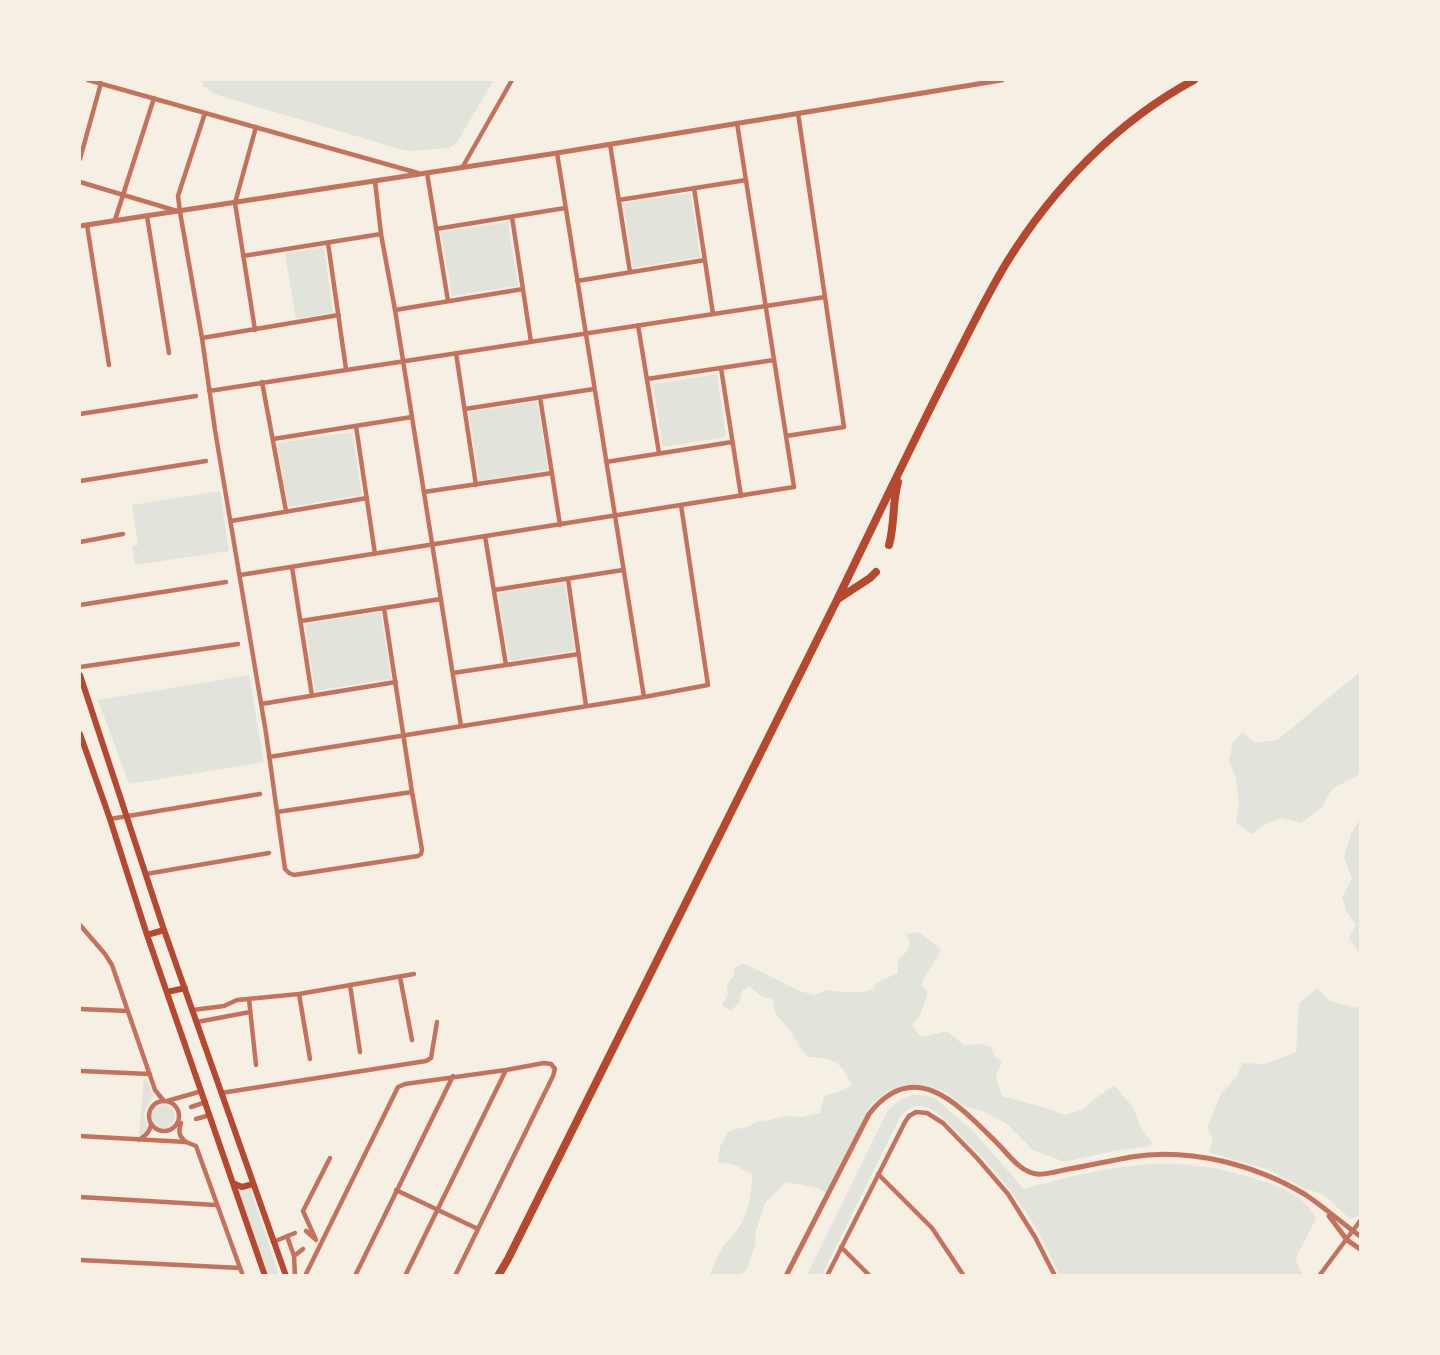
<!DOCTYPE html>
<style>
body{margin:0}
#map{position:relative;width:1440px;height:1355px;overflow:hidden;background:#f6efe4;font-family:Ubuntu,sans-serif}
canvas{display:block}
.frame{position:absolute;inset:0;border:81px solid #f6efe4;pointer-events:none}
</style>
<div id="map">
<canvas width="1440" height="1355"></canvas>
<div class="frame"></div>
</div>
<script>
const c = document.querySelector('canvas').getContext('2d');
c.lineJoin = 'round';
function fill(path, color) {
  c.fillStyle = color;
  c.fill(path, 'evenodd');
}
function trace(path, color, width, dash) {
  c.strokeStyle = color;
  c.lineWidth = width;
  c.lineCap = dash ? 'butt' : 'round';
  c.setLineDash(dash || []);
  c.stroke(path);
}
const green = new Path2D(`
 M203,80H494L457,142L449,148L410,151L403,150L214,94L203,86Z
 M691,193L700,257L633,268L623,203Z
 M508,222L518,286L452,296L441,232Z
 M324,247L333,313L296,319L285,254Z
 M717,374L726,437L663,447L653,384Z
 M537,401L548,470L479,481L469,412Z
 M352,432L362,495L288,507L277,443Z
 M220,491L229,551L135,565L132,546L138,545L132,505Z
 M565,583L575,651L509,661L498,593Z
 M381,612L391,679L315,691L305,624Z
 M1360,672V771L1357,776L1333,788L1322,807L1301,823L1281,818L1262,826L1251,834L1236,823L1239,805L1236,778L1229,761L1233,742L1242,732L1255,743L1277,740Z
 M249,675L264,762L129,784L98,700Z
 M1360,819V955L1349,938L1356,925L1347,912L1342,897L1352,879L1344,857L1351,834Z
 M920,932L941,950L921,984L928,993L920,1015L912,1026L922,1037L946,1031L964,1045L981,1044L991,1047L995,1057L1002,1061L996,1077L1002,1096L1043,1107L1064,1115L1082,1110L1096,1098L1114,1085L1133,1107L1140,1126L1153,1144L1145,1147L1112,1151L1065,1162L1033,1150L1007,1124L983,1111L964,1106L945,1092L925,1085H905L887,1092L871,1104L826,1193L818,1188L786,1182L765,1203L756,1231L755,1246L747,1269L740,1275L709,1276C713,1267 716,1258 721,1250C725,1243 731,1238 736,1232C748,1215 752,1194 752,1174L734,1165L718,1162L720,1147L728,1132L736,1129L748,1127L758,1121L770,1120L787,1116L802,1117L820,1113L824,1096L838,1092L852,1085C838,1059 836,1059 807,1057L789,1029L775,1013L773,1000L761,996L749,986L742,991L740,1001L731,1011L722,1006L728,994L727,985L734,975L735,967L743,964L756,969L800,991L814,995L827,990L844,992H862L874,989L876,983L898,973V960L907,951L910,944L906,934Z
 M1317,988L1330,1001L1356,1008L1360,1006V1215L1350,1219L1323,1194L1306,1189L1269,1170L1209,1152L1213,1139L1207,1127L1221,1094L1237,1076L1242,1063L1265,1064L1296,1052L1299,1004Z
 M144,1078L149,1083L153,1096L144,1113L147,1125V1130L141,1136L139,1135Z
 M912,1095H925L936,1099L974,1132L1024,1189C1080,1174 1141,1158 1200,1166C1222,1169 1244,1175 1266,1182C1285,1189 1308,1199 1316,1219L1295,1259L1303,1275H1059C1052,1259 1044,1242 1035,1226C1013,1191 986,1159 956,1131C948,1123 939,1112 928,1108C917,1103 907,1108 900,1117L822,1275H807L888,1110L901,1099Z
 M151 1116a12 12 0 1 1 24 0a12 12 0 1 1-24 0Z
 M250,1188L279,1275H268L238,1189Z`);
const minor = new Path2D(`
 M88,80L418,173
 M205,113L178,196L180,212L202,338L215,430L266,733L285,869L289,873L294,875L418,856L421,854L422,850L412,792L384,608
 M610,144L630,272
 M557,153L644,697
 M80,159L101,83
 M462,168L512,80
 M427,173L448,301
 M375,181L381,234L395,310L461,726
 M80,182L177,211
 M694,188L713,314
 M619,200L746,180
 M147,216L169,353
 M512,217L531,342
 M115,220L154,98
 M87,225L109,365
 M436,229L565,208
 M328,243L346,369
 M243,256L381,234
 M577,281L705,260
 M395,310L523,289
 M638,325L659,453
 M255,330L235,203L256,127
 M202,338L339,315
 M456,353L476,485
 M721,368L741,496
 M647,379L774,360
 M262,382L286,511
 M209,391L825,297
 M540,397L560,525
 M465,409L594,389
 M80,414L196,396
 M356,426L375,554
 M786,436L844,427L798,113
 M273,439L412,417
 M606,462L732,442
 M80,481L206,461
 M424,492L552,473
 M231,521L367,498
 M485,536L506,665
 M80,542L123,534
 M292,567L312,696
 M240,575L794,487L737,123
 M568,579L586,706
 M494,590L623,570
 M80,605L226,582
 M301,621L441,599
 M80,667L238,644
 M453,673L579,654
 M261,704L396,682
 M269,757L644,697L708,685L681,505
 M277,812L412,792
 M110,819L260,794
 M146,874L269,853
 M80,925L105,954L112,965L155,1090L164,1101
 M400,977L412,1040
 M350,985L360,1052
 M299,994L310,1059
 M249,999L256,1065
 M80,1009L128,1011
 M193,1010L224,1006L237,1000L299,994L414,974
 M197,1022L250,1012
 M80,1071L150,1074
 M221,1093L426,1061L431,1058L437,1022
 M167,1101L202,1091
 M149 1116a15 15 0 1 1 30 0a15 15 0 1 1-30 0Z
 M191,1107L206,1102
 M196,1119L210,1115
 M181,1123C178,1132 179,1136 186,1142
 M80,1136L186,1142L196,1146L243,1276
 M139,1140C146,1135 149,1133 151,1125
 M878,1174L932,1228L964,1276
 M396,1190L478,1229
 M80,1197L216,1205
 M306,1231L314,1238
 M287,1236L294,1256L295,1276
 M316,1240L303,1211L330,1158
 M273,1242L295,1233
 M841,1247L870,1276
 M294,1256L303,1249
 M80,1260L240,1268
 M306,1276V1274L398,1087L405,1084L506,1070L544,1063L551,1064L555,1069L553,1076L455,1276
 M355,1276L453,1076
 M405,1276L506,1070
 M827,1276L905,1122L909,1116L916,1112L927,1113L943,1123L977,1158L1008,1194L1035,1237L1055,1276
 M1319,1276L1360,1221`);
const tertiary = new Path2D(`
 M80,226L557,153L1002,80
 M1329,1216L1347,1240L1360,1249
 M786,1276L869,1114C914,1057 957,1103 995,1141C1007,1152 1019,1172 1037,1174C1045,1175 1056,1172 1064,1170C1086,1166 1109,1161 1131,1157C1189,1147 1256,1165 1306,1195C1325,1208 1342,1223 1360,1236`);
const secondary = new Path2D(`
 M80,675L164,930L286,1276
 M80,734L110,819L147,935L265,1276
 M147,935L164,930
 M167,992L185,988
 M233,1183L242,1187L253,1184`);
const trunk = new Path2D(`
 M889,545C895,524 892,503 898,482
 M838,599L870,578L876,572
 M498,1276L508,1259L837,600C873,526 908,452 945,379C965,340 984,300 1007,262C1053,188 1116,122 1194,80`);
fill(green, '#e2e4dc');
trace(minor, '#c5725c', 4.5);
trace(tertiary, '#c5725c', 5);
trace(secondary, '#b5482f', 6);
trace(trunk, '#b5482f', 8);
</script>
